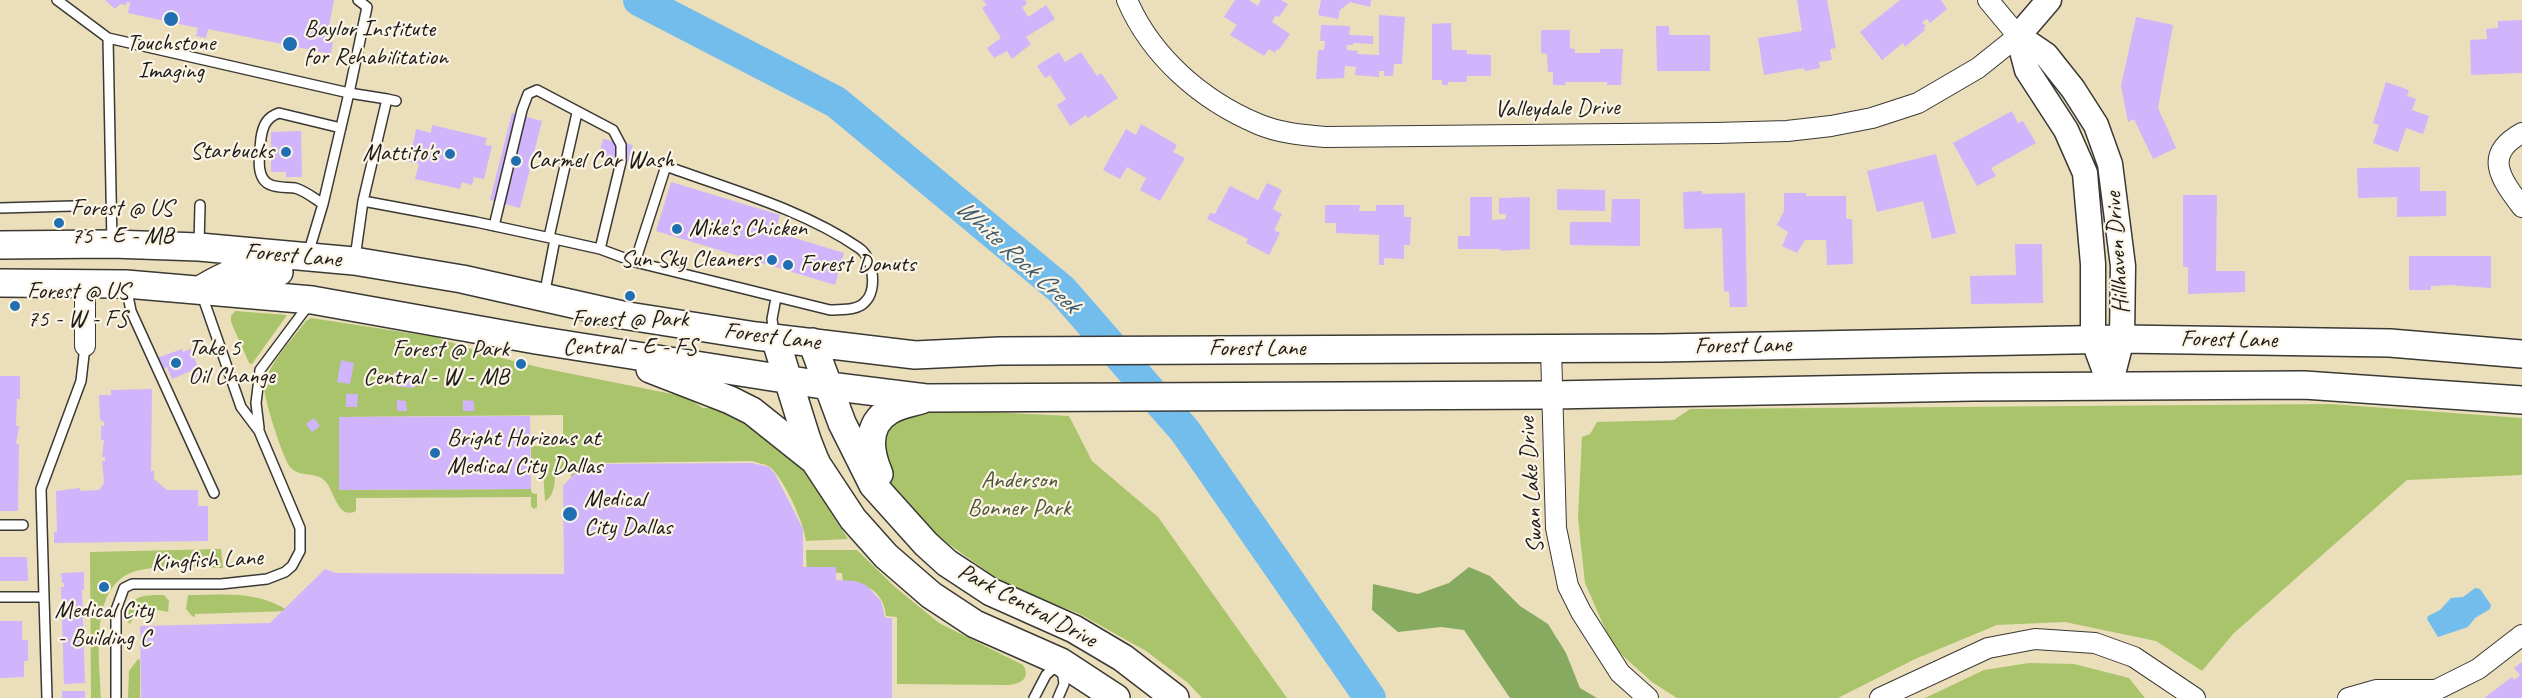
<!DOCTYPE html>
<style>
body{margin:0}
canvas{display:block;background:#ebdebb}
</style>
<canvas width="2522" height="698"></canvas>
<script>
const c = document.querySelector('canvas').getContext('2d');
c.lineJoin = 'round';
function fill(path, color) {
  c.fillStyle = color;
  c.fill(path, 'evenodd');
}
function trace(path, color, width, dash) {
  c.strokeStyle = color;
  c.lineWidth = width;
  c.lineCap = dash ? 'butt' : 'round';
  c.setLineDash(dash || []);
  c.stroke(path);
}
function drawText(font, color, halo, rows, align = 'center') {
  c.font = font + ' Caveat,sans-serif';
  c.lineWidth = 4.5;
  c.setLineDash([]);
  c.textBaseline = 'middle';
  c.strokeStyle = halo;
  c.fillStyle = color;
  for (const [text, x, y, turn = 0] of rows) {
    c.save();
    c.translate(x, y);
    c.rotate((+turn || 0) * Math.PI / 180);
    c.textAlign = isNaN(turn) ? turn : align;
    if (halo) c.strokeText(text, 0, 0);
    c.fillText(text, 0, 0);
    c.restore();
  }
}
const green = new Path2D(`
 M235,311L287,315L252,364L249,363L231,322V316Z
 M311,318L435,337L490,355L542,368L677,395L686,397L703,408H715L727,412L788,454L804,471L848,539L806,541C805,525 783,477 770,467C765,464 757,463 752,461L591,463L571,477L570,470H563V473L555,474C555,483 554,497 545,501L543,470H531V446H563V415L339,417V490L531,489L532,493L537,494V507L534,509L531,506V497L356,498V511C337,521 334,488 324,480C314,471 301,478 291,468C284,462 263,396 264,386C269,363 292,340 306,321Z
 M2330,404L2522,418V475L2407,480L2233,634L2202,671L2156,641L2065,622L1997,625L1915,659L1838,698H1677L1652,682L1613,647L1585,583L1578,518L1582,437L1590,434L1597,422L1674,420L1690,409Z
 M928,409L1069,416L1092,461L1158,517L1287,698H1202L1188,683L1146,651L1080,614L1023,592L992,575L946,542L926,525L889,483L878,434L886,422Z
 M221,549L223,568C196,568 166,564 140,570C87,581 100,658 101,698H91L90,552Z
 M806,550H857L895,587L939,623L1023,665C1031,678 1021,684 1008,685L897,684V617L886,616C884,591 865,582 843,582L842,573H807Z
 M164,595L169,601L168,612C150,608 140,606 130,624L128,622C126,595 142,595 164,595Z
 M188,595C225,595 256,590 289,611L195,614V617L192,616L186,609Z
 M138,659L140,660V698H128L129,671Z
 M2029,663L2074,664L2129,678L2145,698H1925L1984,670Z`);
const forest = new Path2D(`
 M1469,567L1490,576L1520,606L1548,624L1566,653L1580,688L1597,698H1510L1464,630L1441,627L1398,632L1372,610L1373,584L1418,594L1449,583Z`);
const water = new Path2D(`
 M2475,588L2480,589L2491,605L2490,609L2475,618L2468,627L2438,637L2427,619L2428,616L2440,610L2451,598L2463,597Z`);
const river = new Path2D(`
 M639,0L836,102L1062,290L1185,431L1370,698`);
const building = new Path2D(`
 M105,0H334L326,41L333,42L331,54L208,29L206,38L196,36L198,28L128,13L130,2H127L126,5L120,4L115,9Z
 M983,0H1025L1027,4L1022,7L1028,17L1046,5L1055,19L1026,37L1031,44L1012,59L1007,51L994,58L987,48L1001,38L982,8L987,5Z
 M1235,0H1249L1258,6L1261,0H1281L1288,4L1279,17L1276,15L1272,22L1290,34L1279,50L1277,49L1275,53L1269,49L1264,56L1230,35L1237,25L1224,17Z
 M1321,0H1371L1370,7L1350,2L1340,10L1338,19L1318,15Z
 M1797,0H1827L1836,48L1830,49L1832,60L1819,62L1820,68L1805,71L1804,68L1764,75L1758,38L1802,31Z
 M1900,0H1941L1947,9L1930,23L1927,19L1922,22L1926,26L1924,28L1925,30L1905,47L1903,43L1882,60L1860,32Z
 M1379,15L1405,17L1402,64H1394L1393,76H1384V71H1379V77L1355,75L1356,67L1345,66L1344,78L1316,79L1318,50H1324L1325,41H1320L1321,25L1350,26L1349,35L1373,36V44L1353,43V45H1347V50L1358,51L1357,54L1379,55Z
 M2136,17L2173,25L2158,108L2176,148L2153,159L2134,119L2128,122L2121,86Z
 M2522,20V73L2471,75L2470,40L2487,39L2486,29L2498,28V21Z
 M1451,23L1452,50H1467V54L1491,55V76H1467V82H1448V85H1442V80H1432V24Z
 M1656,26H1669V35H1710V71H1657Z
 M1541,30H1570V48L1575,49V53H1600V49H1623L1621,85H1607V82H1565L1566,85H1553V72H1548L1547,54L1541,53Z
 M1059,52L1065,62L1081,52L1097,76L1101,73L1118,98L1088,118L1086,115L1070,126L1057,105L1066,99L1050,75L1045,78L1037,66Z
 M2386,82L2409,90L2407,96L2416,99L2412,110L2429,116L2423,134L2406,128L2398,152L2373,143L2379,125L2373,123Z
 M2012,111L2018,123L2023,121L2036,143L1991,168L1996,176L1977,186L1953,143Z
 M512,113L542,121L520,208L490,200Z
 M1141,124L1177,145L1173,152L1185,158L1160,201L1140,190L1146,178L1127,167L1120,179L1103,170L1126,129L1136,135Z
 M432,125L487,138L485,145L492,146L484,179L474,177L472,185L462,182L460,189L415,179L419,164L409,162L416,129L431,133Z
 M301,131L302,177H286V172H271V132Z
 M603,139L633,145L629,162L599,155Z
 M1936,154L1956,233L1932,239L1923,201L1877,212L1867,171Z
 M2420,167V191H2446V216L2397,217V197L2358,198L2357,168Z
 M671,182L780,215L775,232L844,253L835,285L656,231Z
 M1267,183L1282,190L1273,209L1282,214L1274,230L1280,233L1269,255L1246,243L1248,239L1207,219L1210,213L1215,214L1230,186L1258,200Z
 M1557,189L1605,190V211L1557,210Z
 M1702,191V194L1745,193L1747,307H1730L1729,291L1724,292L1722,228L1684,229L1683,192Z
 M1784,193H1806V196H1846V219H1852L1853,264L1827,265L1826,240H1805L1797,253L1782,246L1788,232L1777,225L1784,211Z
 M2183,195H2217L2216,271H2245V292L2188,294V267H2183Z
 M1470,197H1492V220L1506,219V214H1499V198L1530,197V249L1500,251L1501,249H1458V236H1470Z
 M1612,199H1640V246L1570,245V222H1611Z
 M1325,205H1360L1359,211H1376V205H1404V217H1411L1410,245H1404V259L1384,258V265H1379V235L1336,233V223H1325Z
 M2015,244H2042L2043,303L1971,304L1970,276L2016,275Z
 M2409,256H2491V288L2450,285L2431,286V290H2409Z
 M182,349L183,352L190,349L204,379L196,383L191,371L172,379L167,367L159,371L154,359Z
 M341,360L354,363L350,384L337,382Z
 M394,372L415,374L414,388L393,386Z
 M0,376H20V399H17L16,426H19L16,444H19L18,511H0Z
 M152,389L151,471H154V479L167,490H198V506H208V541L54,543V532H57L56,491L80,488V491L99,490L104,483L102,461H105V457H102L104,440H101V426H104V422L100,420L99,395H111V390Z
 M346,394H358L357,407H346Z
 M397,400L406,401L407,411H397Z
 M463,400L474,401V411H463Z
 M530,416L531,489L339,490V417Z
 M314,418L320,426L312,432L306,424Z
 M752,463L769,467L775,474L803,529V567H836V580L855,581L866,585L881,601L885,618H892V698H141L140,626L270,623L325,569L336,573L564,574L563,486L574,474L592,464Z
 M0,557H27L28,581H0Z
 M84,572V590H82L85,683L64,684L61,587H64V583H62L61,573Z
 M0,621H22V640H28V661H24V677L0,678Z
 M2522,662V698H2484L2512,677L2514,680L2520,675L2514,668Z
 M62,691H85V698H62Z`);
const service = new Path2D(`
 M57,0L108,38L349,93L323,204L308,254
 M358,0L367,7L349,93L387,99
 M108,38L112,243
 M363,201L476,222L555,239L544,296
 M323,204C315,199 304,190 295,188C287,187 278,188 271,185C254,179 260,152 261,138C263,125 267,117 279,113L341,128
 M0,208L73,206
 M494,226L522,110L528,94L537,90L613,130L621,145V162L600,249
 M549,237L577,113
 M555,239L600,249L635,262L830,310C841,309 857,311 865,302C878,290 873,257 859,248C802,209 731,190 666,166L635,262
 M199,245L200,205
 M355,258L363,201L387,99L396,101
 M126,286L131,311L214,493
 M774,334L772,319L776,298
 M259,428L256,403L260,370L310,303
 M0,525H23
 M0,597H44L47,698
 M44,597L41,489L81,381L85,346
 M116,698V610L124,588L132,584H221L267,579L285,572L292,566L300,551V528L259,431L241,407L202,295
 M1034,698L1046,675L1057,665
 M1058,698L1064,684L1062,670`);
const minor = new Path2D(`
 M1127,0C1151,56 1201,100 1258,124C1279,133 1302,135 1325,137L1716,133L1787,131L1831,126L1872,118L1918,103L1978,68L2018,36L1988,0
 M2522,133C2482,155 2501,179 2522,207
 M85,283V346
 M1551,349L1556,528L1568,586L1581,612L1620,673L1648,698
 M1880,698L1988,648L2035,639L2095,643L2134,657L2195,698
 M2348,698L2376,690H2436L2478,669L2522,635`);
const tertiary = new Path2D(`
 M2018,36L2046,55L2073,89L2096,125L2110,164L2123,266L2122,339L2110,385
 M2018,36L2027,70L2066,130L2085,173L2093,264V339L2110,385
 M2018,36L2049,0`);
const secondary = new Path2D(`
 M0,245L112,244L199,247L354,261L462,279L622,315L756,336L915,355L1000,351L1661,348L2122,339L2390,343L2522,354
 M0,283L126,284L312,300L536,340L829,386L926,398L1552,395L1972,387L2304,385L2522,400
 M200,290C233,270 241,268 279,272
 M775,338L807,440L816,463L853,519L886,556L931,595L975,624L1061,662L1116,698
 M812,342L842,423L873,485L926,544L947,563L991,592L1074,629L1123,658L1175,698
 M650,369L730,400L752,411L816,462
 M879,474C870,453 865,425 889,411C898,405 911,403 921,400`);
const markers = [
 [171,19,8,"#1f6fb2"],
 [290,44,8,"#1f6fb2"],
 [286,152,6,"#1f6fb2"],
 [450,154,6,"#1f6fb2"],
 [516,161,6,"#1f6fb2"],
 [59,223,6,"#1f6fb2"],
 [677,229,6,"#1f6fb2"],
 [772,260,6,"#1f6fb2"],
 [788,265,6,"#1f6fb2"],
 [630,296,6,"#1f6fb2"],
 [15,306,6,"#1f6fb2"],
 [176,363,6,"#1f6fb2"],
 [521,364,6,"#1f6fb2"],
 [435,453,6,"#1f6fb2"],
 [570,514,8,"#1f6fb2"],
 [104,587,6,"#1f6fb2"]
];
const poiNames = [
 ["Baylor Institute",304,30],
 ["for Rehabilitation",304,58],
 ["Touchstone",171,44,"center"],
 ["Imaging",171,72,"center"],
 ["Starbucks",274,152,"right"],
 ["Mattito's",438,154,"right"],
 ["Carmel Car Wash",528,161],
 ["Forest @ US",71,209],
 ["75 - E - MB",71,237],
 ["Mike's Chicken",689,229],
 ["Sun Sky Cleaners",760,260,"right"],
 ["Forest Donuts",800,265],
 ["Forest @ US",27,292],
 ["75 - W - FS",27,320],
 ["Forest @ Park",630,320,"center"],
 ["Central - E - FS",630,348,"center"],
 ["Take 5",188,349],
 ["Oil Change",188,377],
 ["Forest @ Park",509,350,"right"],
 ["Central - W - MB",509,378,"right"],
 ["Bright Horizons at",447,439],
 ["Medical City Dallas",447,467],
 ["Medical",584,500],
 ["City Dallas",584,528],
 ["Medical City",104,611,"center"],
 ["- Building C",104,639,"center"]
];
const streetNames = [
 ["Valleydale Drive",1557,109,-1],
 ["Hillhaven Drive",2118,253,-94],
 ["Forest Lane",293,256,5],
 ["Forest Lane",772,337,7],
 ["Forest Lane",2229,340,1],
 ["Forest Lane",1743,346,-1],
 ["Forest Lane",1257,349],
 ["Swan Lake Drive",1532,485,-94],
 ["Kingfish Lane",207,561,-3],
 ["Park Central Drive",1027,606,28]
];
const parkNames = [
 ["Anderson",1019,481],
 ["Bonner Park",1019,509]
];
const waterNames = [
 ["White Rock Creek",1017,257,42]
];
fill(green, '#a9c46b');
fill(forest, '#86aa5f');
fill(water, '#73bdec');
trace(river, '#73bdec', 32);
fill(building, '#d0b4fc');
trace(service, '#3b3934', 12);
trace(minor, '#3b3934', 22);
trace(tertiary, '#3b3934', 27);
trace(secondary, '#3b3934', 30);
trace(service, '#fff', 9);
trace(minor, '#fff', 20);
trace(tertiary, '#fff', 24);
trace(secondary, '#fff', 27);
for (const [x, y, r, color] of markers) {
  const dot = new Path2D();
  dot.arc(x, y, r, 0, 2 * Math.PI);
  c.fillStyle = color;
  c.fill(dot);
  trace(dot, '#fcf5e5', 2);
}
drawText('24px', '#1c1c1c', '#fcf5e5', poiNames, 'left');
drawText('24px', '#1c1c1c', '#fcf5e5', streetNames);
drawText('24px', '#4d5738', '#fcf5e5', parkNames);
drawText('italic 26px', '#3f5c6f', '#fcf5e5', waterNames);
</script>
